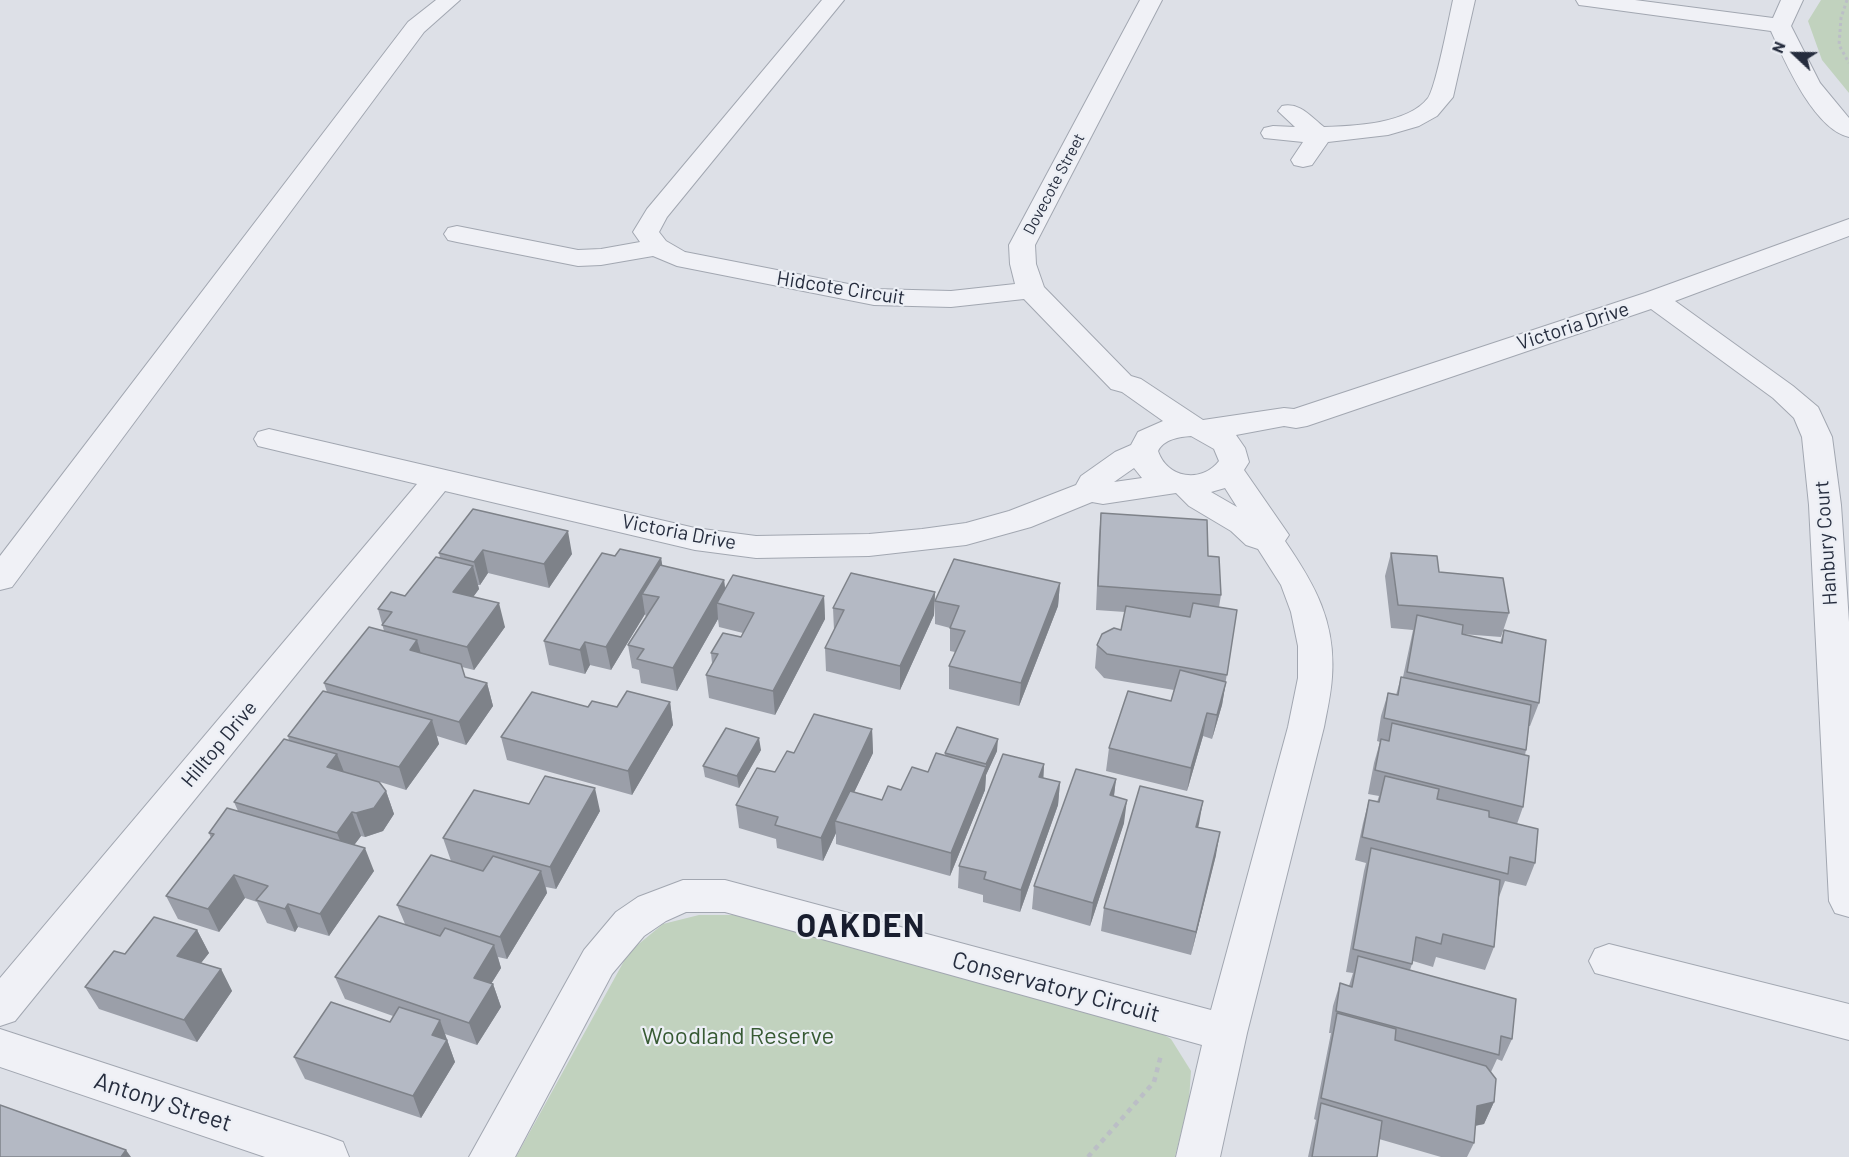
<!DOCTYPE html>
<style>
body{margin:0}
#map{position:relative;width:1849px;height:1157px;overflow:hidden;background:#dde0e7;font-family:Barlow,sans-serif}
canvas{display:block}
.north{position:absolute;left:1765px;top:24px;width:60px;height:60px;-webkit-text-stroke:4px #eceff5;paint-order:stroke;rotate:292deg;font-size:16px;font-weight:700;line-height:24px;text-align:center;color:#262d3e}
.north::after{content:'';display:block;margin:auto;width:21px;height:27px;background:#262d3e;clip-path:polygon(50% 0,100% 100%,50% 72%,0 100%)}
</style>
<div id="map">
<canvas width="1849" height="1157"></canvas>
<div class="north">N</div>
</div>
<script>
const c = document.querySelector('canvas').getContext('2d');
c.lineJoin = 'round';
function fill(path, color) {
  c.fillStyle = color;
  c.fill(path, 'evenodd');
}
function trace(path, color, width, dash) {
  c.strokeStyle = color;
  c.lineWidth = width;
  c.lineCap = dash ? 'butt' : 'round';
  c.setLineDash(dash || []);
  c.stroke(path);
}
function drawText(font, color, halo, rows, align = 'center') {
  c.font = font + ' Barlow,sans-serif';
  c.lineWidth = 4.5;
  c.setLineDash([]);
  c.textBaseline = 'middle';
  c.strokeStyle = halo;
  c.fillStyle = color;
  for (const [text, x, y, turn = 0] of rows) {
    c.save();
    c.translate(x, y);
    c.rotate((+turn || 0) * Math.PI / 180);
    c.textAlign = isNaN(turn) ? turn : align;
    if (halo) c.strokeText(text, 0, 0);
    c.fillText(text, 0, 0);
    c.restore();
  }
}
const green = new Path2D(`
 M1821,0H1849V93L1822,60L1808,21Z
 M699,915H751L1137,1019L1171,1039L1191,1071L1189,1100L1175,1157H516L629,952L663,924Z`);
const pathFar1 = new Path2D(`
 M1847,0L1841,18L1839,45L1849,63`);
const path = new Path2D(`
 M1088,1157L1154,1082L1161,1055`);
const minor = new Path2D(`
 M436,0H460L424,32L12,587L0,590V556L408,22Z
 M822,0H844L667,217L659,232L666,241L685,252L874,289L951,291L1015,284L1010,264L1009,245L1140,0H1162L1035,245L1036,264L1044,287L1131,376L1141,379L1203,420L1284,408L1294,409L1645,293L1849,219V236L1675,301L1793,386L1818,407L1832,437L1841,505L1849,622V917L1835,913L1829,901L1809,505L1802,437L1794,418L1773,398L1651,309L1307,426L1296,428L1284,426L1236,435L1245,448L1249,462L1244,470L1289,535L1285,541C1315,585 1336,622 1332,677C1331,694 1327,711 1324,727L1247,1033L1220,1157H1176L1202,1045L725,912H686L666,921L644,936L612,974L515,1157H469L584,950L616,912L638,897L683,880H725L1211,1010L1288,727L1298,678V646L1291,612L1281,585L1258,549L1246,545L1231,531L1189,506L1176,493L1103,504L1092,502L1031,527L966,545L869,556L756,558L695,550L445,491L15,1021L0,1026V978L417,484L258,446L254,439L258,432L269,429L695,528L756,536L869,534L922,529L966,523L1009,511L1076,485L1081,476L1115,452L1131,445L1138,432L1163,421L1122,392L1111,389L1024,299L951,307L874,305L677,266L653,256L601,265L578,266L457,242L448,240L444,234L448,228L457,226L578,250L601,249L640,242L633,232L647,209ZM1191,436L1214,449L1219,461C1201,484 1167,478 1158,451C1164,439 1179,437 1191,436ZM1134,468L1142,478L1114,482ZM1225,488L1237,507L1211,492Z
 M1453,0H1475L1453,97L1437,116L1419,126L1388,135L1328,142L1312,165L1303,167L1294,165L1291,160L1303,142L1264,138L1261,133L1264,128L1273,126L1295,127L1278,111L1282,106C1300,102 1311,117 1324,127C1354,126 1408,124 1428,98C1436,87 1449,18 1453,0Z
 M1576,0H1635L1773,18L1781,0H1803L1791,26L1820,83L1849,118V137C1814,129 1785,62 1771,31L1587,6L1579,5Z
 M1609,944L1849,1004V1040L1595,973L1589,961L1595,949Z
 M0,1029L327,1136L343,1142L349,1157H265L0,1067Z`);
const wall = new Path2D(`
 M473,509L572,554L549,588L488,573L480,585H478L479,589L473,597L505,627L474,670L462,667L465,677L487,683L493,706L466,745L437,736L439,744L406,790L380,782L386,791L394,814L383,831L365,837L361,836L354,845L374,871L329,936L298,927L295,932L267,923L257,902L245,898L219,932L178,919L166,896L211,838L209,833L238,811L234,802L289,741L288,736L327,692L324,683L384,631L378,609L405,596L440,558L439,553Z
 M1101,513L1208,556L1221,595L1219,607L1237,610L1222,705L1212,739L1203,736L1187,791L1106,771L1109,748L1171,701L1174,690L1104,678L1095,668L1097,645L1121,630L1125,612L1096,610L1099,536Z
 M1391,553L1439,572L1509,613L1501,637L1462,634L1500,643L1504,630L1539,703L1530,726H1529L1526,750L1525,755L1523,807L1517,824L1535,863L1526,886L1505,881L1499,897L1494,947L1485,970L1436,957L1433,967L1413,961L1410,970L1512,1039L1502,1061L1497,1059L1491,1072L1494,1102L1484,1124L1475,1126L1474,1143L1467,1157H1441L1379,1139L1377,1157H1308L1316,1120L1314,1119L1331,1033H1329L1333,1006L1340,983L1349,986L1353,973L1346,972L1364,871L1366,863L1355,860L1363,823L1369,800L1377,802L1379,796L1368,794L1374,763L1380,742L1377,741L1381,716L1388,693L1396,695L1401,677H1403L1413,630L1391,628L1385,576Z
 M615,556L661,558L662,566L724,580L725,589L824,596L825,619L775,715L709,698L706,675L712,663L711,653L741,637L743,633L719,627L718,619L677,691L641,683L639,670L632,668L628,645L646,617L645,614L611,670L590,665L585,674L549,665L544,641Z
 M1060,583L1058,606L1019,706L949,689V666L955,652L950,651V628L935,624V601Z
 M935,592L934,615L900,690L826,671L825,648L834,630L833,608Z
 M670,702L673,725L632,795L507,760L501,737L588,707H617Z
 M872,729L873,753L854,792L882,800L901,790L928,772L945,756V753L997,751L986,775L985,790L950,876L836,844V833L823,861L777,848L776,839L739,828L736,805L775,772L794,753Z
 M761,750L739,788L705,777L703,766Z
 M1044,764L1043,778L1060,782L1058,805L1020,912L983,902V895L958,888L959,866Z
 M1116,779L1114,796L1124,823L1090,926L1032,909L1034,886Z
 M529,804L600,811L556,889L546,887L547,893L507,959L498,957L501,968L491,984H493L501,1007L477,1045L445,1034L455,1062L421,1118L305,1079L294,1057L390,1022L393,1016L345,999L335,977L405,924L397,905L451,861L443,838Z
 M1198,827L1216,855L1191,955L1101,931L1104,908Z
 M197,930L209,953L201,963L221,969L232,991L197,1042L99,1009L85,987L125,954Z`);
const shadedWall = new Path2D(`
 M568,531L572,554L549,588L544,564Z
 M483,550L488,573L480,585L474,562Z
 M661,558L665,581L642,594L645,614L611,670L606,647Z
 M473,566L479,589L460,615L453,592Z
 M724,580L727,603H717L718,619L677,691L673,668Z
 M1060,583L1058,606L1019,706L1021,683Z
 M935,592L934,615L900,690V666Z
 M824,596L825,619L775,715L773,691Z
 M499,603L505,627L474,670L467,647Z
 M417,640L424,664L410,650Z
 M585,642L590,665L585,674L580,650Z
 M1226,682L1222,705L1212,739L1217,715Z
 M487,683L493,706L466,745L459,722Z
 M670,702L673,725L632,795L628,771Z
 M1207,713L1203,736L1187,791L1191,768Z
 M432,720L439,744L406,790L399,767Z
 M872,729L873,753L840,822L835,821L836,833L823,861L821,838Z
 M759,738L761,750L739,788L737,776Z
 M998,739L997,751L986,775L985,790L950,876L951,853L986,768V764Z
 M337,754L346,777L327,767Z
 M1044,764L1043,787L1039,777Z
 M1116,779L1113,803L1110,795Z
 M1060,782L1058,805L1020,912L1021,890Z
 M595,788L600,811L556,889L550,867Z
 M386,791L394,814L383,831L365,837L356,813Z
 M1127,800L1124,823L1090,926L1093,903Z
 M1203,801L1199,824L1192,850L1196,827Z
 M352,812L361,836L346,856L337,833Z
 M1220,832L1216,855L1191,955L1196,932Z
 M365,848L374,871L329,936L320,914Z
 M541,871L547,893L507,959L500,937Z
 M234,875L245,898L219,932L208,909Z
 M288,904L298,927L295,932L285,909Z
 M197,930L209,953L189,978L177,956Z
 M494,945L501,968L481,1000L474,978Z
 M221,969L232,991L197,1042L184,1020Z
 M493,984L501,1007L477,1045L469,1023Z
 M440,1020L455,1062L421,1118L413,1096L432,1035Z
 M1494,1102L1484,1124L1468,1127L1477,1106Z
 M126,1150L131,1157H121Z`);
const building = new Path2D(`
 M473,509L568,531L544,564L483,550L474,562L439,553Z
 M1101,513L1207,520L1208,556L1219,557L1221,595L1098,586Z
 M620,549L661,558L606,647L585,642L580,650L544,641L602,553L615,556Z
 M1391,553L1437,556L1439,572L1503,578L1509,613L1398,605Z
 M436,557L473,566L453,592L499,603L467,647L382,625L392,612L378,609L391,592L405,596Z
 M954,559L1060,583L1021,683L949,666L965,631L950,628L959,606L935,601Z
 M660,565L724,580L673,668L637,659L644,649L628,645L659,597L642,594Z
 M851,573L935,592L900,666L825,648L844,610L833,608Z
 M733,575L824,596L773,691L706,675L718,654L711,653L723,633L741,637L754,613L717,603Z
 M1193,603L1237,610L1227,675L1107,654L1097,645L1102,634L1114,628L1121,630L1126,606L1190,617Z
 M1417,615L1463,625L1462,634L1502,643L1504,630L1546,640L1539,703L1407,672Z
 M369,627L417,640L410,650L461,664L465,677L487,683L459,722L324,683Z
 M1180,670L1226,682L1217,715L1207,713L1191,768L1109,748L1128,691L1171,701Z
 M1401,677L1531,705L1526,750L1384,718L1388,693L1398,695Z
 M323,691L432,720L399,767L288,736Z
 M627,691L670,702L628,771L501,737L532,692L588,707L592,701L617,707Z
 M814,714L872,729L821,838L775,825L778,817L736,805L757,768L775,772L787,751L794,753Z
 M1392,723L1529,756L1523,807L1375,770L1381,739L1389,741Z
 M957,727L998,739L986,764L945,753Z
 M726,728L759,738L737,776L703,766Z
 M284,739L337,754L327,767L379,782L386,791L374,808L356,813L352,812L337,833L234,802Z
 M936,753L986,767L951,853L835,821L850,791L882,800L888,786L901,790L912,767L928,772Z
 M1003,754L1044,764L1039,777L1060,782L1021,890L984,879L986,872L959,866Z
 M1076,769L1116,779L1110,795L1127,800L1093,903L1034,886Z
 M545,776L595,788L550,867L443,838L474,790L529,804Z
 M1385,776L1439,789L1437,799L1489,811V817L1538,829L1535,863L1510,857L1508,874L1362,837L1369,800L1379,802Z
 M1140,786L1203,801L1196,827L1220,832L1196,932L1104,908Z
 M227,808L365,848L320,914L288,904L285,909L256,900L268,886L234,875L208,909L166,896L214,834L209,833Z
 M1371,848L1500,880L1494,947L1443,934L1441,944L1416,937L1412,964L1353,949Z
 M431,855L483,871L493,856L541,871L500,937L397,905Z
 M379,916L440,936L445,928L494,945L474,978L493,984L469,1023L335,977Z
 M154,917L197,930L177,956L221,969L184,1020L85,987L114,951L125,954Z
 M1358,956L1516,999L1512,1039L1501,1036L1499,1055L1336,1011L1340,983L1352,987Z
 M331,1002L390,1022L399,1007L440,1020L432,1035L447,1040L413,1096L294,1057Z
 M1337,1013L1396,1029L1395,1040L1486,1066L1496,1079L1494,1102L1477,1106L1474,1143L1321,1098Z
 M1321,1103L1382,1121L1377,1157H1312Z
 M0,1105L126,1150L121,1157H0Z`);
const farStreetnames = [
 ["Dovecote Street",1054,184,-62]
];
const streetNames = [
 ["Hidcote Circuit",841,288,9],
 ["Victoria Drive",1573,326,-18],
 ["Victoria Drive",679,532,11],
 ["Hanbury Court",1826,543,-94],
 ["Hilltop Drive",219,744,-50]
];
const nearStreetnames = [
 ["Conservatory Circuit",1056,987,15],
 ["Antony Street",163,1102,18]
];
const nearParknames = [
 ["Woodland Reserve",738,1036]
];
const nearDistrictnames = [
 ["OAKDEN",861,926]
];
fill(green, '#c1d2be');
trace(minor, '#a2a7b1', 2);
trace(pathFar1, '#bbbec6', 3, [3, 3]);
trace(path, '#bbbec6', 4.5, [5, 5]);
fill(minor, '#f0f1f6');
fill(wall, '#9b9fa9');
fill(shadedWall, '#7e8289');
fill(building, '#b4b9c4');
trace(building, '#7e8289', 1.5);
drawText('16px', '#262d3e', '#eceff5', farStreetnames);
drawText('20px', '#262d3e', '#eceff5', streetNames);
drawText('24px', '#262d3e', '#eceff5', nearStreetnames);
drawText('24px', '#375a33', '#eceff5', nearParknames);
c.letterSpacing = '1.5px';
drawText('bold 32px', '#191e2f', '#eceff5', nearDistrictnames);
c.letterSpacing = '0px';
</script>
